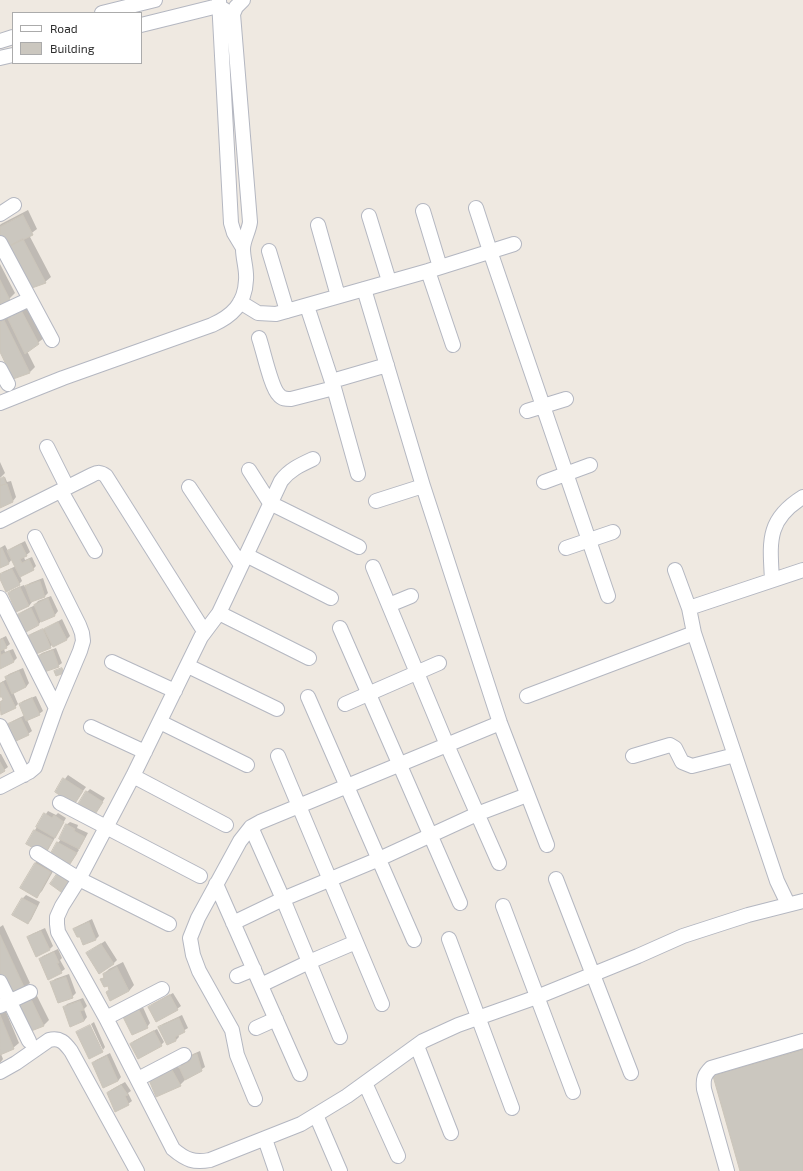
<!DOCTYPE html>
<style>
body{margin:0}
#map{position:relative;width:803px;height:1171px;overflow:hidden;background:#efe9e1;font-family:"Exo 2",sans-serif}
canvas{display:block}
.legend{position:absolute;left:12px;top:12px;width:130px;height:52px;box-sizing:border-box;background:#fff;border:1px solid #ababab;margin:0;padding:5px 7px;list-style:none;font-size:12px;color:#2e2e2e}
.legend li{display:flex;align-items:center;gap:8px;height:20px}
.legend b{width:20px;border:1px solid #ababab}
</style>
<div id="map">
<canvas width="803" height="1171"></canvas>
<ul class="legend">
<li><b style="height:5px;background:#fff"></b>Road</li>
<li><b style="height:11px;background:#cbc7bf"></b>Building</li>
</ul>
</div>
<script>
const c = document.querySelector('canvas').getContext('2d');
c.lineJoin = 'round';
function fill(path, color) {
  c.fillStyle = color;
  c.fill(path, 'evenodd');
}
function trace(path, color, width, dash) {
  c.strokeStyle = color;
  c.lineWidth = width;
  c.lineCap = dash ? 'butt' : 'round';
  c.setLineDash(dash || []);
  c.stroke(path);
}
const shadow = new Path2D(`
 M28,210L37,229L29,235L51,277L45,282L0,237V225L1,224Z
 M0,264L15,293L9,299L0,304Z
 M27,306L44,338L27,351L35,367L29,373L0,350V319L10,316L11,317Z
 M0,462L5,473L0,478Z
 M5,477L7,482L11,481L16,497L13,501L0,506V479Z
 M25,541L30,552L24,557L25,560L32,557L36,566L33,569L20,576L22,581L19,584L0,577L3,572L16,566L12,559L9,563L0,567V548L5,545L8,551L12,548Z
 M43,578L48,593L45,596L32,601V602L29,606L17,611L9,594L12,590L24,585L25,587L30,583Z
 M51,596L58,611L55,615L42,620L39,624L26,631L19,615L22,612L35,605L38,601Z
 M62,619L70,636L67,639L54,646L53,644L50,647L29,636L33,633L47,628Z
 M6,636L10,644L4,649L5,652L13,649L17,658L14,661L0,668V639Z
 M56,648L62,663L58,666L39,656L42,653Z
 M23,668L29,683L26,687L13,692L18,704L15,707L2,714L0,710V702L4,699L2,695L0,696V683L7,679L6,677L9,674Z
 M36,696L43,711L39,714L27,720L32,731L28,734L9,725L13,721L25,715L20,705L23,701Z
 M0,754H1L8,767L0,773Z
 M68,775L86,787L74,803L56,791Z
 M90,789L105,798L94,815L87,792Z
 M48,811L56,815L58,813L66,818L48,850L45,853L35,830Z
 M70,822L78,825L77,828L88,833L82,844L78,849L79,850L73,859L58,843L61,839L66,825Z
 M41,858L56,866L42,891L37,896L35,863Z
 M61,871L71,878L61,890L57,875Z
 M26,895L40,902L31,920L27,923L14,915L23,898Z
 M92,919L99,936L96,939L84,944L80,936L74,929L78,926Z
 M3,925L30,983L24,988L0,972V927Z
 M45,928L53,946L49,950L28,937L32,934Z
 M105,941L117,960L113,964L87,953Z
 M58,949L62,958L60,960L65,969L61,972L40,959L43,956Z
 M123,962L134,985L129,991L110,989L108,985L102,980L104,977V974L109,969Z
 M69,974L76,993L72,997L52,982L55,979Z
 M35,992L49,1020L43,1026L14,1004Z
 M173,993L181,1006L177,1009L149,1008L153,1004Z
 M83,998L87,1006L84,1009L87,1017L84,1021L64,1008L67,1004Z
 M142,1005L150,1023L147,1027L123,1015Z
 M4,1007L19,1043L13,1048L1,1054L3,1059L0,1063V1012Z
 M182,1015L188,1028L178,1034L179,1037L176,1040L160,1027L163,1024Z
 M94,1022L105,1047L103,1050L91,1024Z
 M157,1029L164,1042L161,1045L131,1044L134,1041Z
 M803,1046V1171H741L714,1077L721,1069Z
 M200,1051L205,1067L185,1080L180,1085L150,1080L177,1064L179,1068L183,1063L190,1060L189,1058L193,1054Z
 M110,1053L121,1077L118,1081L93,1063L96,1060Z
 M125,1082L131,1091L128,1093L132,1101L128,1104L108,1093L111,1090Z`);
const building = new Path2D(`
 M23,215L33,235L6,248L0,238V227Z
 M23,239L46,283L29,289L6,248Z
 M0,280L10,300L0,305Z
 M21,310L39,344L25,354L8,319Z
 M4,320L30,373L13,379L0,352V322Z
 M4,477L6,484L0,486V479Z
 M7,484L13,502L0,508V486Z
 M21,544L27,556L20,559L22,563L29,559L34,570L20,577L7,551Z
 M2,548L9,564L0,568V549Z
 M12,569L20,585L6,592L0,579V574Z
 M40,581L45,597L31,602L25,586Z
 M20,587L29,606L16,612L8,593Z
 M48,598L55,616L41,622L34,605Z
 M31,608L39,625L26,632L17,615Z
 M58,622L67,640L53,647L44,629Z
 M43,629L51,648L36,654L28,636Z
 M3,639L7,648L0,651L1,655L9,651L14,662L0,669V640Z
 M53,650L59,667L44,672L38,656Z
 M62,668L64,673L56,676L54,671Z
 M19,671L26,687L12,694L5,677Z
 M3,682L16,708L1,715L0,702L3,700L2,697H0V684Z
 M32,698L40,715L26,721L19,704Z
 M21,718L29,735L16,741L8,724Z
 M0,762L5,771L0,774Z
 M63,778L83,791L74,805L55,792Z
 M86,791L103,802L94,816L77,806Z
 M44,813L52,818L54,815L64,822L55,838L36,827Z
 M66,824L75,829L74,831L85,837L79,849L59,839Z
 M34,830L53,840L45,854L26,844Z
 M57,842L77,853L70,864L60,858L58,860L50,855Z
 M35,863L51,872L37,898L20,888Z
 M57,874L68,882L61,892L50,884Z
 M22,898L37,906L28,924L12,915Z
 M89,922L96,940L83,945L80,937H77L73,929Z
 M41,931L50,950L36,957L27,937Z
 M0,935L25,989L10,996L0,975Z
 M101,944L114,964L99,974L86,953Z
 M54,952L59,963H57L62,973L48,980L39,959Z
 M117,967L129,991L110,1001L106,992L109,990L108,986L104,987L100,979L104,978L103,974Z
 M66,977L73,998L58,1003L50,982Z
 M170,995L178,1010L156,1022L148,1007Z
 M30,997L44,1026L26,1033L13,1004Z
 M80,1001L84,1010L80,1011L84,1021L70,1027L63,1007Z
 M138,1008L148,1028L132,1035L122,1015Z
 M0,1015L14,1049L0,1055Z
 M179,1018L185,1032L175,1037L176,1041L167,1045L158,1027Z
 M90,1025L103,1052L89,1059L76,1032Z
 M154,1031L162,1046L138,1059L130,1044Z
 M803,1050V1171H740L713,1076Z
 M197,1054L202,1071L185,1080L179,1067L190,1061L188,1057Z
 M107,1056L118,1081L103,1088L92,1063Z
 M171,1068L181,1086L156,1097L149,1080L158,1074L159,1077L163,1075L161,1072Z
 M121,1085L128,1095L125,1096L129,1105L115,1112L107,1093Z`);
const minor = new Path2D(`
 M219,0L231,223L234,233L243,248
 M102,13L155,0
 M141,25L218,6L225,10
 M0,41L13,37
 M0,58L13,55
 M476,208L490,251L608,596
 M423,211L440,267
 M0,214L14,205
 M369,216L389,281
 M318,225L338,296
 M0,243L30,299
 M269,251L287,311
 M428,271L453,345
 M364,289L423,486L500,723L547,845
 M240,302L258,313L276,314L428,271L514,244
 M307,306L334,388L358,474
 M0,313L30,299L52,340
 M259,338C263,349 271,388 279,395C282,399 286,399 291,399L334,388
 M0,369L8,384
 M332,381L387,365
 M0,403L63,378L212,325C232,316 245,304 246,280C247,270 243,259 243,249C243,240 249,231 250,222L233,14L236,7L243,0
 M527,411L566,399
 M47,447L67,487
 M313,459C300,465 289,470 281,481L219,613L201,637L133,776L79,879L62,906L57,917V924L58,932L106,1018L173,1149C186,1160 194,1163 210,1160L301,1124L347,1096L423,1041L458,1025L537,997L638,956L683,936L748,915L803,901
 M249,470L270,503L359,547
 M544,482L590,465
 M189,487L241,565
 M61,491L95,551
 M376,501L423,486
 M0,521L92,475C98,472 101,472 106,476L202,628L205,630
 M566,548L613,532
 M246,555L331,598
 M373,567L447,745L499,863
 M675,570L689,608L694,633L777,881L788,904
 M772,580C770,542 766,520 803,497
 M0,598L56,708
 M389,605L411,596
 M689,608L803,570
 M219,613L309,658
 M340,628L460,903
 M112,662L175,691
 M188,666L277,709
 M527,696L694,633
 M308,697L414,940
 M345,704L439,663
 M160,722L247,765
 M0,726L24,775
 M91,727L145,752
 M278,756L382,1004
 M633,756L670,745L675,748L682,762L692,766L735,755
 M133,776L226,825
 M0,787L29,772L35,767L56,708L80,651L83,641L82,633L79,625L35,537
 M60,803L200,876
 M251,827L283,899L340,1037
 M37,853L79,879L169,924
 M556,879L631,1073
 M216,884L300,1074
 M503,906L573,1092
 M233,923L283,899L379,859L477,814L527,795
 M449,939L512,1108
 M237,976L254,969
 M0,982L29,1041
 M261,985L309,962L356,942
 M0,1006L30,992
 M106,1018L162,989
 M256,1028L276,1019
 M417,1046L451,1133
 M0,1072L16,1063L49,1040C60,1037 65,1043 71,1051L137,1171
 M138,1079L184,1055
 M365,1083L398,1156
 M255,1099L237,1055L232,1030L199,971L193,955L190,938L198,918L240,841L251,827L260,822L500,723
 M316,1115L340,1171
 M265,1139L276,1171
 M727,1171L704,1089C703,1079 704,1075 711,1068L803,1041`);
fill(shadow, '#0003');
fill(building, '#cbc7bf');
trace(building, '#cbc5ba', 1);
trace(minor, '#b4b7c1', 16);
trace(minor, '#fff', 14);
</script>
